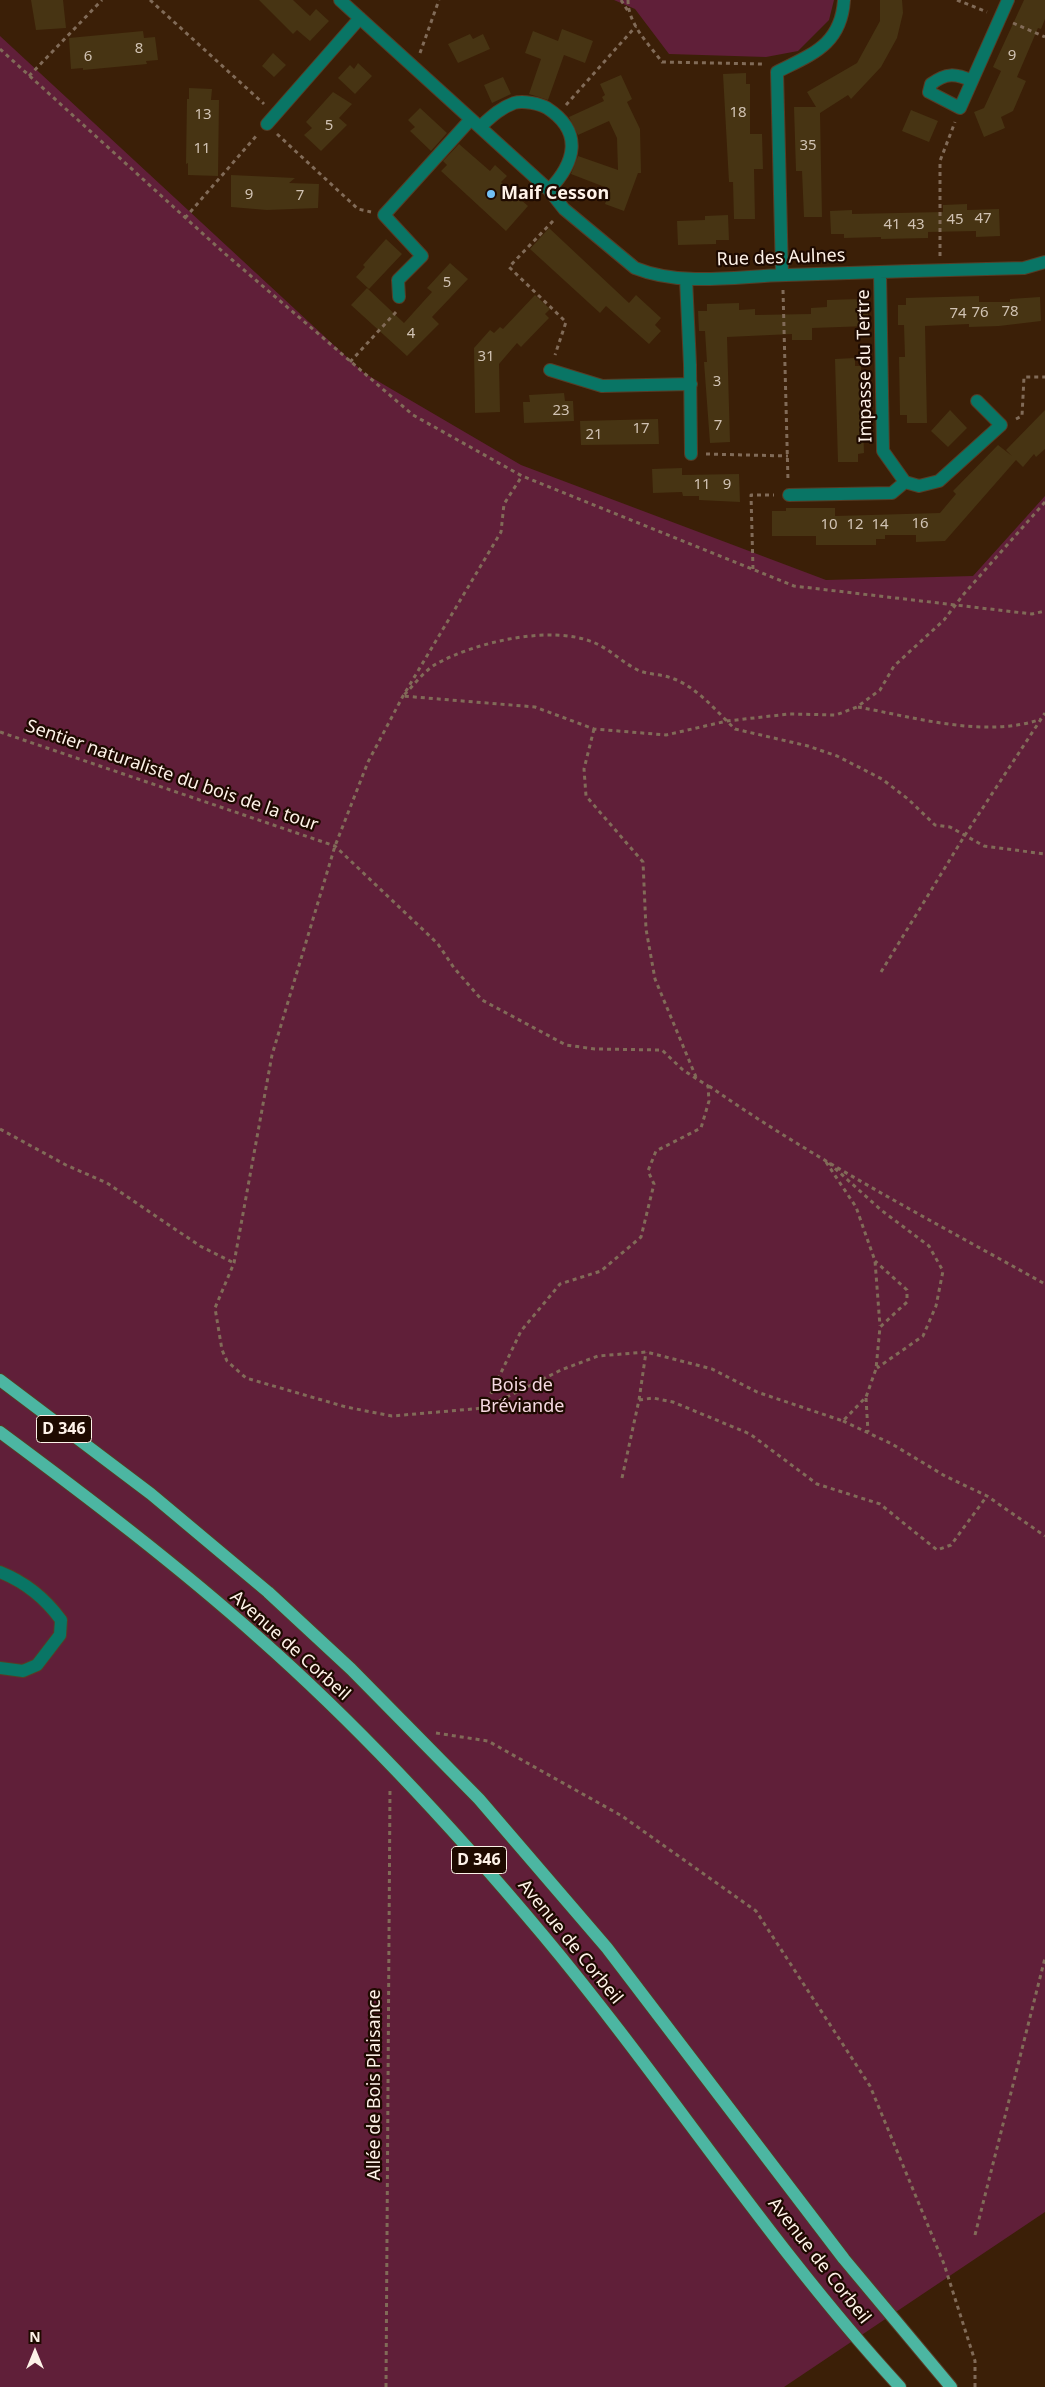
<!DOCTYPE html>
<meta charset="utf-8">
<style>
body{margin:0}
#map{position:relative;width:1045px;height:2387px;overflow:hidden;background:#3b1f07;font-family:"Noto Sans",sans-serif}
canvas{display:block}
.north{position:absolute;left:10px;top:2327px;width:50px;height:50px;-webkit-text-stroke:4px #1e0a00;paint-order:stroke;rotate:0deg;font-size:14px;font-weight:700;line-height:20px;text-align:center;color:#fef2e8}
.north::after{content:'';display:block;margin:auto;width:18px;height:22px;background:#fef2e8;clip-path:polygon(50% 0,100% 100%,50% 72%,0 100%)}
</style>
<div id="map">
<canvas width="1045" height="2387"></canvas>
<div class="north">N</div>
</div>
<script>
const c = document.querySelector('canvas').getContext('2d');
c.lineJoin = 'round';
function fill(path, color) {
  c.fillStyle = color;
  c.fill(path, 'evenodd');
}
function trace(path, color, width, dash) {
  c.strokeStyle = color;
  c.lineWidth = width;
  c.lineCap = dash ? 'butt' : 'round';
  c.setLineDash(dash || []);
  c.stroke(path);
}
function drawText(font, color, halo, rows, align = 'center') {
  c.font = font + ' "Noto Sans",sans-serif';
  c.lineWidth = 4.5;
  c.setLineDash([]);
  c.textBaseline = 'middle';
  c.strokeStyle = halo;
  c.fillStyle = color;
  for (const [text, x, y, turn = 0] of rows) {
    c.save();
    c.translate(x, y);
    c.rotate((+turn || 0) * Math.PI / 180);
    c.textAlign = isNaN(turn) ? turn : align;
    if (halo) c.strokeText(text, 0, 0);
    c.fillText(text, 0, 0);
    c.restore();
  }
}
const green = new Path2D(`
 M614,0H834L829,20L798,51L766,57L669,54L635,9Z
 M0,36L364,373L521,465L826,580L973,576L1045,496V2212L784,2387H0Z`);
const building = new Path2D(`
 M31,0H63L66,28L36,30Z
 M259,0H293L310,16L316,9L329,21L310,41L297,30L293,34Z
 M880,0H902L903,13L897,38L881,67L851,99L848,95L820,113L822,217H804L802,171H796L794,107H816L807,92L857,63L880,21Z
 M1024,0H1045V19L1041,29L1038,28L1017,77L1026,81L1013,111L1001,117L1005,128L984,137L974,112L984,108L1001,71L993,67Z
 M562,29L593,41L585,63L564,55L548,100L529,94L541,59L525,53L533,31L558,41Z
 M143,31L144,38L155,37L158,60L146,61L147,64L83,70V68L71,69L69,38Z
 M470,34L473,39L483,34L490,49L458,63L448,44Z
 M273,53L286,65L274,77L262,66Z
 M358,63L372,76L355,94L338,78L350,65L354,69Z
 M746,73V84H750V134H762L763,169H754L755,219H734L733,182H729L723,74Z
 M621,75L632,99L627,102L640,129L641,173H638L624,211L605,204L610,189L571,174L578,156L618,170L617,138L609,121L578,135L569,117L604,101L602,97L605,95L600,84Z
 M503,77L511,94L492,103L484,85Z
 M189,88L212,89L211,100H219L218,176L188,175V163L186,164L187,99H189Z
 M333,92L352,104L339,118L347,125L321,151L304,135L312,128L306,122Z
 M420,108L447,133L431,151L410,131L415,127L408,120Z
 M911,110L938,121L929,142L902,131Z
 M459,144L490,171L495,165L507,176L501,182L528,206L506,231L441,171L447,165L443,161Z
 M231,175L295,178L289,183L319,184L318,208L267,210L231,207Z
 M967,204V210L999,209L1000,236L976,237V231L928,232V238L881,239V237L844,238V234H831L830,211L852,210V214L943,212V205Z
 M728,215L729,240H716V244L678,245L677,221L705,220V216Z
 M549,228L629,303L636,295L661,318L655,325L661,331L649,344L606,306L600,313L530,249Z
 M386,239L402,254L369,289L356,277L365,267L363,265Z
 M450,263L468,279L432,317L439,324L407,356L351,305L367,288L404,323L432,292L427,288Z
 M535,295L550,309L545,314L549,318L521,347L517,343L499,364L500,412L475,413L474,348L490,330L494,333L500,327L503,329Z
 M979,296V302H1010V299L1040,297L1041,321L999,326L969,327V324L925,326L927,423H907V415H900L899,357H905L904,325H898V305H906V298Z
 M859,299L860,306H868V326L812,328V340H792V334L727,337L730,442L710,443L704,362H707L705,331H699L698,311H707V304L739,303V310L755,309V315L811,314V308L827,307V300Z
 M855,358V366H861L864,453L858,454V462H838L835,359Z
 M564,393L565,401H573L574,421L524,423L523,402H530L529,395Z
 M950,410L967,428L948,447L931,431Z
 M1045,410V449L1036,457L1034,454L1023,467L1016,460L945,541L916,542V535H885V539H876V545H816V536H772V511H786V508H835V516L940,513L956,494L953,491L998,445L1012,456L1006,450Z
 M658,419L659,444L581,445L580,421Z
 M682,468V475L739,474L740,502L699,500V496H683L682,492L653,493L652,469Z`);
const path = new Path2D(`
 M150,0L264,104
 M621,0L628,11
 M628,0C628,24 648,43 662,62L764,64
 M957,0L987,12
 M1013,23L1045,37
 M0,49L223,252L413,415L522,476L794,586L1032,614L1045,611
 M420,53L439,0
 M29,76L102,0
 M566,105L636,26
 M277,134L358,209L371,212
 M185,218L257,135
 M553,221L509,267L566,322L555,355
 M940,256V161L955,122
 M783,290L788,481
 M350,362L396,312
 M1016,419L1022,416L1024,377H1045
 M706,454L788,456
 M1045,502L963,595L944,620L894,666L880,690L857,707L836,715L789,714L727,721L666,735L594,729L535,707L403,696C413,686 424,671 436,664C476,642 552,624 595,643C611,650 624,664 640,671C651,675 663,674 674,679C698,688 717,712 735,729L808,746L837,756L882,779L908,799L935,825L950,827L984,846L1045,854
 M753,569L751,495H774
 M858,707C913,717 987,739 1041,719
 M594,729L584,769L586,796L643,862L646,929L655,979L696,1077
 M0,732L335,846L438,944L454,968L482,1000L566,1045L595,1049L662,1050L683,1070L708,1086L709,1101L701,1128L656,1151L648,1171L654,1184L641,1237L601,1271L560,1284L521,1331L484,1408L392,1416L346,1407L246,1378L227,1361L222,1350L215,1308L234,1263L272,1055L335,846L368,762L403,696L501,532L504,504L522,476
 M881,972L965,835L1045,713
 M709,1086C815,1160 932,1221 1045,1284
 M0,1129L66,1165L107,1183L200,1246L234,1263
 M826,1162L856,1207L875,1261L880,1326
 M829,1163L881,1210L929,1246L943,1271L936,1306L923,1336L877,1368
 M866,1398L868,1432
 M639,1400L653,1398L673,1402L750,1434L817,1484L880,1504L937,1550L951,1545L987,1496
 M485,1408L561,1370L598,1356L646,1352L712,1369L757,1392L843,1421L866,1397L876,1369L880,1327L907,1302V1290L875,1261
 M843,1421L892,1444L945,1476L987,1496L1045,1536
 M622,1478L639,1400L646,1352
 M436,1733L488,1741L622,1816L756,1911L870,2086L944,2264L975,2361V2387
 M975,2235L1045,1958
 M386,2387L390,1788`);
const minor = new Path2D(`
 M340,0L549,190L564,209L635,268C682,287 737,276 786,275C865,272 945,270 1024,268L1045,262
 M972,81C955,73 946,73 931,84L929,92L960,108L1008,0
 M267,124L360,18
 M480,127C490,118 500,108 514,103C523,100 540,104 547,108C584,132 575,163 549,190
 M880,273L883,451L905,482L919,486L939,481L1001,425L977,401
 M782,275L777,72C812,54 841,45 844,0
 M686,279L690,365L691,454
 M399,297L398,280L422,256L384,215L471,119
 M550,370L602,386L691,384
 M789,495L892,493L905,482
 M0,1572C25,1582 45,1598 61,1620L60,1635L37,1665L23,1671L0,1668`);
const major = new Path2D(`
 M0,1380L151,1494L268,1592L351,1669L479,1799L607,1948L844,2259L951,2387
 M0,1432C89,1498 177,1565 259,1638C362,1729 455,1830 543,1935C666,2082 770,2246 900,2387`);
const markers = [
 [491,194,5,"#72c1f5"]
];
const numberNames = [
 ["8",139,49],
 ["9",1012,56],
 ["6",88,57],
 ["18",738,113],
 ["13",203,115],
 ["5",329,126],
 ["35",808,146],
 ["11",202,149],
 ["9",249,195],
 ["7",300,196],
 ["47",983,219],
 ["45",955,220],
 ["41",892,225],
 ["43",916,225],
 ["5",447,283],
 ["78",1010,312],
 ["76",980,313],
 ["74",958,314],
 ["4",411,334],
 ["31",486,357],
 ["3",717,382],
 ["23",561,411],
 ["7",718,426],
 ["17",641,429],
 ["21",594,435],
 ["11",702,485],
 ["9",727,485],
 ["16",920,524],
 ["10",829,525],
 ["12",855,525],
 ["14",880,525]
];
const shields = [
 [64,1429,55],
 [479,1860,55]
];
const shieldNames = [
 ["D 346",64,1429],
 ["D 346",479,1860]
];
const poiNames = [
 ["Maif Cesson",501,194]
];
const streetNames = [
 ["Rue des Aulnes",781,258,-2],
 ["Impasse du Tertre",865,366,-91],
 ["Sentier naturaliste du bois de la tour",172,776,19],
 ["Avenue de Corbeil",290,1646,42],
 ["Avenue de Corbeil",570,1942,51],
 ["Allée de Bois Plaisance",375,2085,-90],
 ["Avenue de Corbeil",819,2261,52]
];
const parkNames = [
 ["Bois de",522,1386],
 ["Bréviande",522,1407]
];
fill(green, '#601f39');
fill(building, '#473413');
trace(minor, '#563d26', 14);
trace(major, '#563d26', 14);
trace(path, '#816b58', 3, [4, 4]);
trace(minor, '#097565', 12);
trace(major, '#4cb6a2', 12);
for (const [x, y, r, color] of markers) {
  const dot = new Path2D();
  dot.arc(x, y, r, 0, 2 * Math.PI);
  c.fillStyle = color;
  c.fill(dot);
  trace(dot, '#1e0a00', 2);
}
drawText('15px', '#d0c2b3', null, numberNames);
for (const [x, y, w] of shields) {
  const box = new Path2D();
  box.roundRect(x - w / 2, y - 13.5, w, 27, 4);
  c.fillStyle = '#1e0a00';
  c.fill(box);
  trace(box, '#fef2e8', 1);
}
drawText('bold 16px', '#fef2e8', null, shieldNames);
drawText('bold 18px', '#fef2e8', '#1e0a00', poiNames, 'left');
drawText('18px', '#fef2e8', '#1e0a00', streetNames);
drawText('18px', '#f6d9e1', '#1e0a00', parkNames);
</script>
